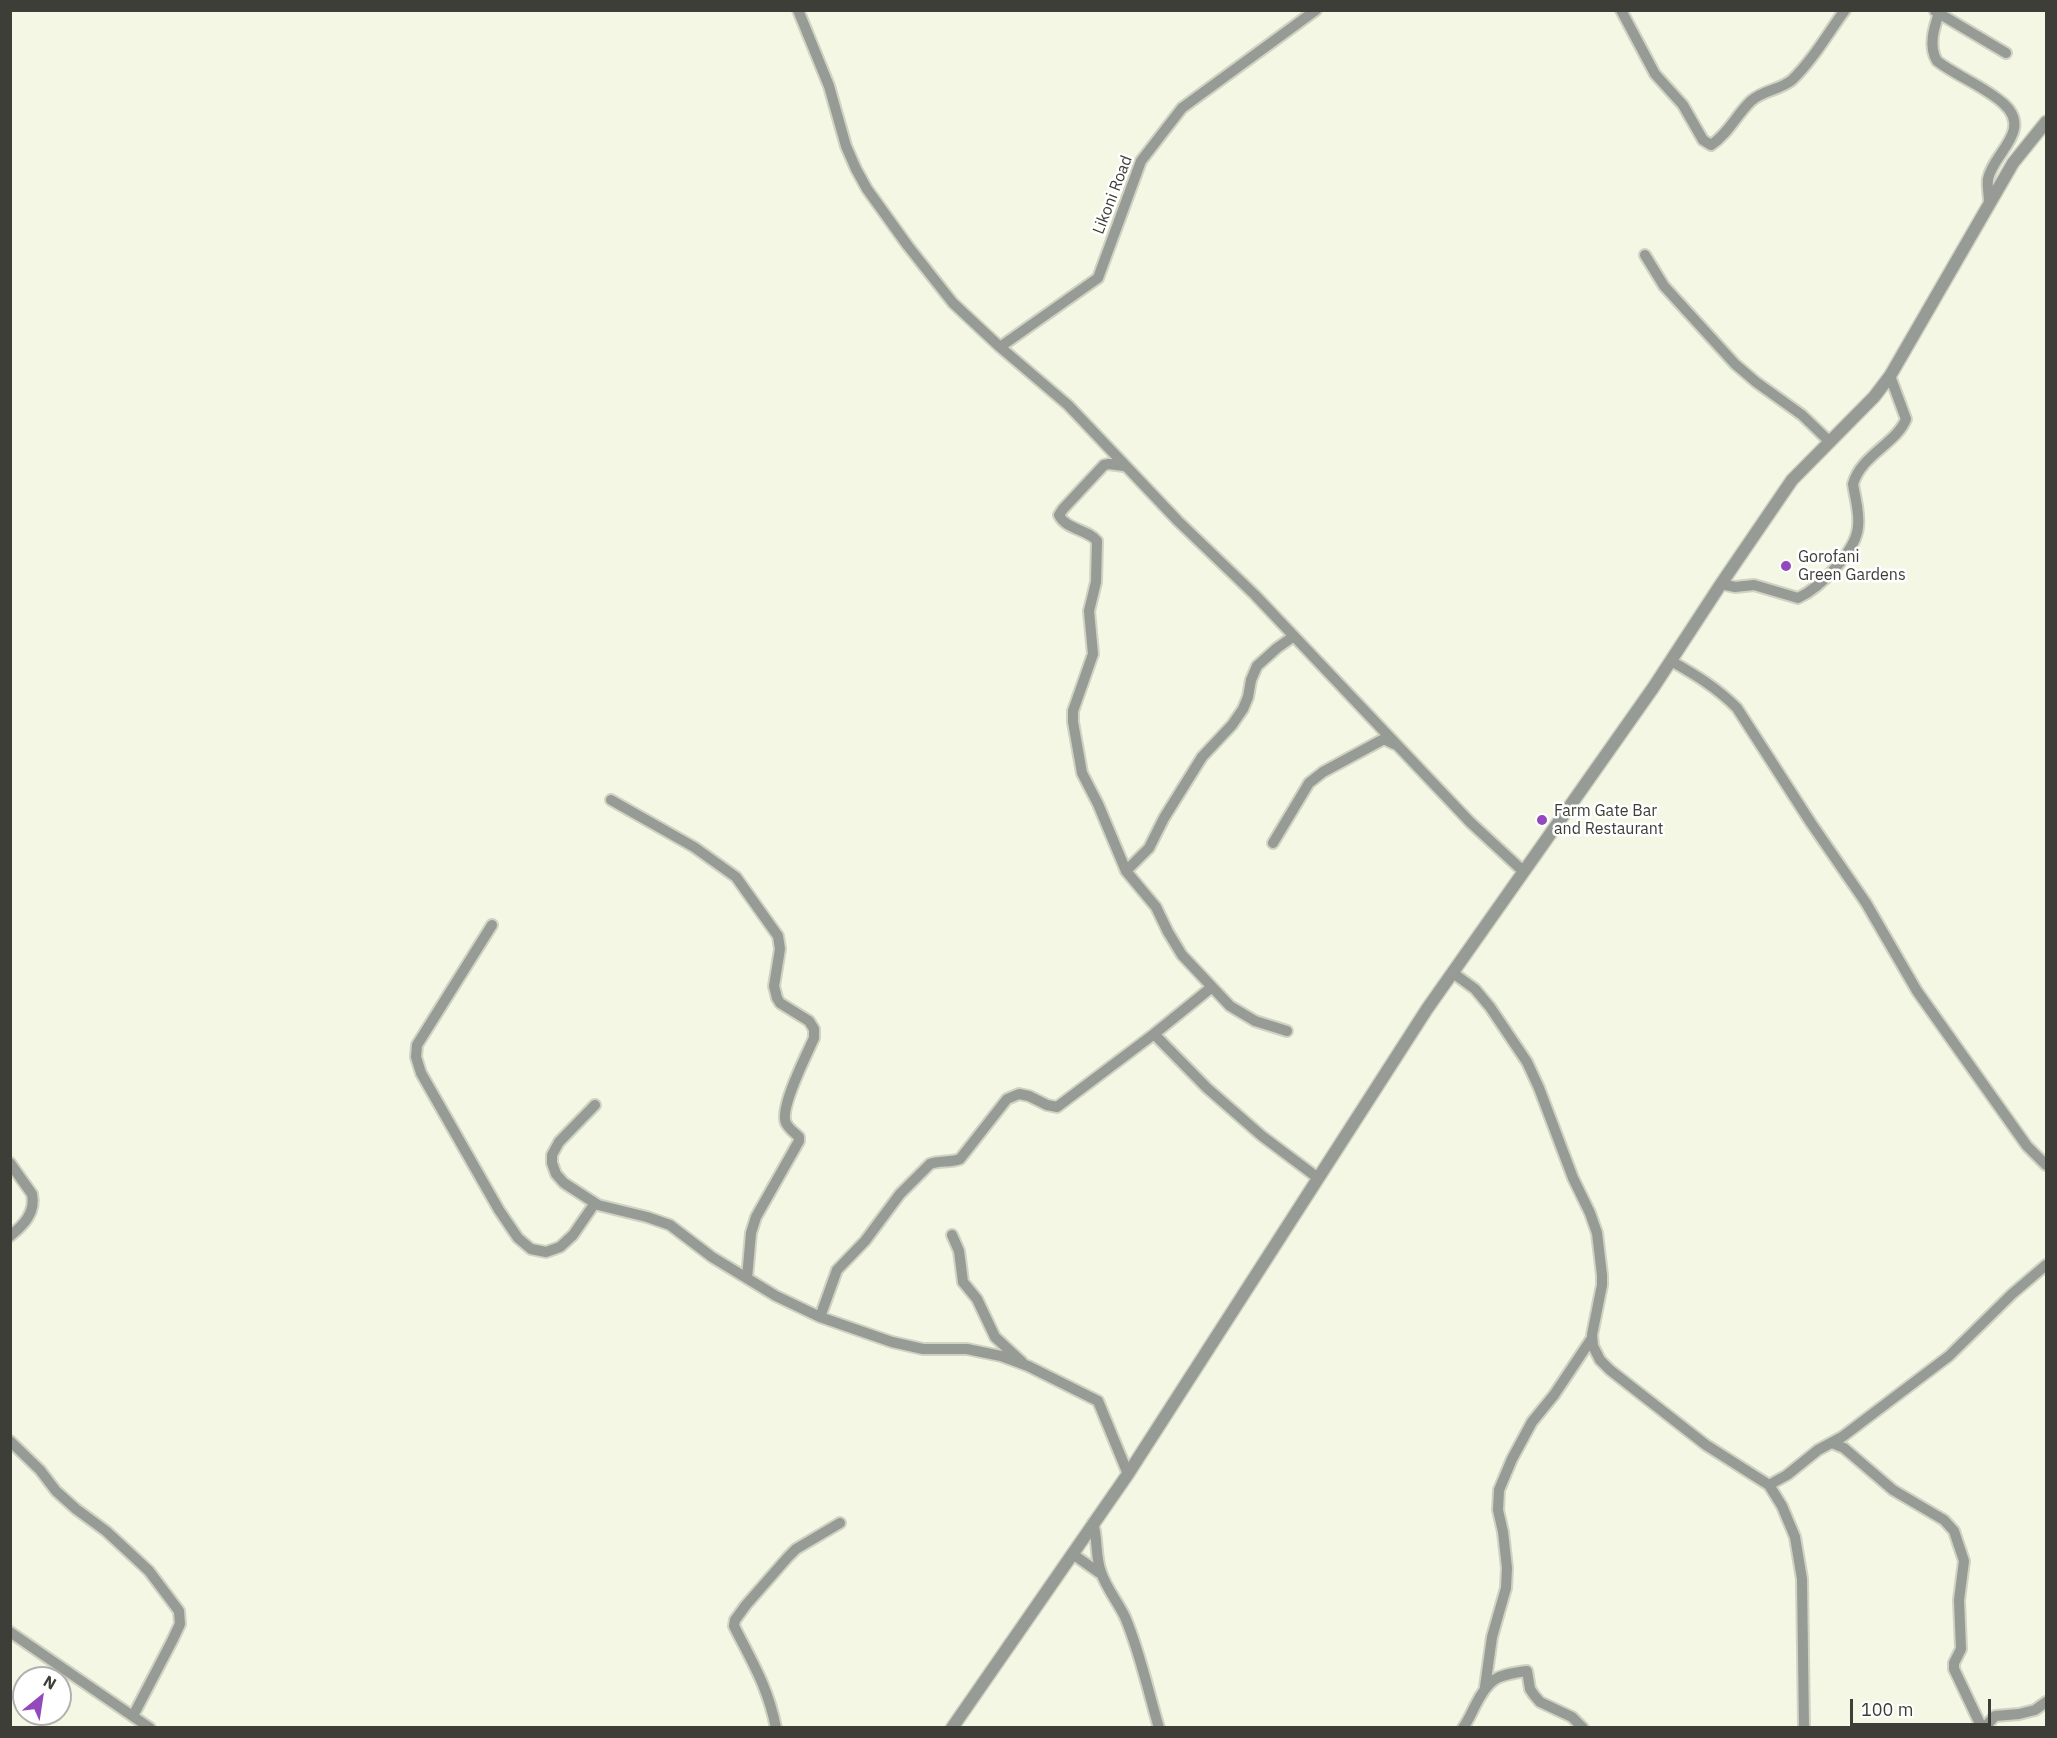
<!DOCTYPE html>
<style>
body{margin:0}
#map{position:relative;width:2057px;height:1738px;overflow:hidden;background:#f5f7e5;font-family:"IBM Plex Sans",sans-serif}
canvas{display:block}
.frame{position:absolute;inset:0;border:12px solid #3d3e37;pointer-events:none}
.north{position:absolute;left:12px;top:1666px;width:60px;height:60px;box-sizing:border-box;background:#fff;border:2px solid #b1b2af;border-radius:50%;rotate:30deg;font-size:16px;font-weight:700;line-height:24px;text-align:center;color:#3d3e37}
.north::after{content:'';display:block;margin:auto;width:21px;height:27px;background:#9349bb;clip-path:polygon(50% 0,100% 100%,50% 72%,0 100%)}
.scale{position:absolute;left:1850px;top:1699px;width:141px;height:27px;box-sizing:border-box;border:3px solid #3d3e37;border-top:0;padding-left:8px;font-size:18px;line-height:21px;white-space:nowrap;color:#3d3e37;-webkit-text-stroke:4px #fff;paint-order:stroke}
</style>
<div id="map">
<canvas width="2057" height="1738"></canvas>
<div class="frame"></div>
<div class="north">N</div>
<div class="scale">100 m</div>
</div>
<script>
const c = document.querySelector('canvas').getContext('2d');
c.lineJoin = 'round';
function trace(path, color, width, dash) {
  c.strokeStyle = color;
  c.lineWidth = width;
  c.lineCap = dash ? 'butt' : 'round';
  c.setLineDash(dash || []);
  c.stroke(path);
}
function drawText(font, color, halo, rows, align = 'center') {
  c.font = font + ' "IBM Plex Sans",sans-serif';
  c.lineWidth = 5;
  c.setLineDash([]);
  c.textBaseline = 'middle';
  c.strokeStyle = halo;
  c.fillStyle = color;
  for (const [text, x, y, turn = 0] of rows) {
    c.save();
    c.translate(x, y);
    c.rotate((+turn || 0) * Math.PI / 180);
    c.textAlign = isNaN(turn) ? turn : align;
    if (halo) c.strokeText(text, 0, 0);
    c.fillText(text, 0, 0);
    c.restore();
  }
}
const minor = new Path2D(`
 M798,10L829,86L846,146L856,169L867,189L908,246L953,303L1000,347L1068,405L1178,521L1255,595L1470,822L1523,871
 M1621,10L1655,74L1683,105L1703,140L1711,145C1728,134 1737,114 1751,101C1763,90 1780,90 1792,80C1813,60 1828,33 1845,10
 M1935,11L2006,53
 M1939,13C1934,28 1928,46 1937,61C1958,77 1984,86 2004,104C2033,131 1993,153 1988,179C1987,186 1989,195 1989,202
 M1645,255L1664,286L1735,364L1756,382L1802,415L1829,441
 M1000,347L1098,278L1141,161L1182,108L1316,10
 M1124,466L1109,464L1104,465L1063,509L1059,515C1066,530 1088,529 1097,541L1096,582L1089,611L1093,654L1073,711V722L1082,773L1098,804L1126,871L1156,907L1168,932L1182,955L1230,1006L1255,1021L1287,1031
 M1721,584L1735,587L1754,585L1798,598C1820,588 1856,551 1858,527C1860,513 1855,498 1853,484C1861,455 1897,443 1906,419L1890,376
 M1671,661C1696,675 1717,688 1737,708L1811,823L1866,903L1917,991L2027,1146L2046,1165
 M611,800L694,847L736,877L778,936L780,949L774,986L777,998L780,1003L809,1021L814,1029V1038C807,1054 779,1108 786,1123C788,1128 795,1133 799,1137V1141L756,1217L751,1233L747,1278
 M1273,843L1309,783L1323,772L1382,740H1386L1394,744
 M1126,871L1149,848L1164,818L1202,757L1232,725L1243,709L1248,697L1251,680L1257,666L1277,648L1294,636
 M492,925L417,1045L416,1057L421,1073L499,1210L518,1238L531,1249L546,1252L560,1247L573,1235L595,1203
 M1453,973L1475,989L1490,1007L1527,1062L1539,1088L1573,1178L1590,1213L1597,1233L1602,1275V1285L1592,1335L1593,1346L1600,1360L1610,1370L1706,1445L1769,1485L1782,1506L1795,1537L1802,1579L1804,1728
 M1154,1034L1207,1088L1262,1136L1318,1178
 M595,1105L559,1142L552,1155V1163L556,1174L564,1183L598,1205L647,1217L670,1225L712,1257L776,1296L820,1317L892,1342L923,1349H967L1001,1356L1028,1366L1098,1401L1128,1474
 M10,1163L32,1194C36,1212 24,1225 10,1236
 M952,1235L959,1251L963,1282L977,1299L995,1337L1022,1362
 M820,1317L837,1270L865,1241L900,1194L930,1164C940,1160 950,1163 960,1159L1007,1099L1019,1094L1029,1096L1047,1105L1057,1107L1154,1034L1212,987
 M10,1441L40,1470L56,1491L76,1509L106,1531L133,1556L149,1571L179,1611L180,1624L172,1641L133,1716
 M1832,1443L1844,1448L1893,1490L1944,1520L1954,1531L1964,1561L1959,1600L1961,1649L1954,1663V1669L1982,1728
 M1769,1485L1787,1475L1818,1450L1842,1437L1949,1356L2012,1294L2046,1265
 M1093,1523C1098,1539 1095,1556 1101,1572C1106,1588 1118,1602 1125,1617C1140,1652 1148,1691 1159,1728
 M1074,1555L1101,1574
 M10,1632L150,1728
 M1485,1687L1492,1637L1506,1588L1507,1568L1503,1532L1498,1510L1499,1490L1512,1459L1532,1422L1554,1395L1592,1338
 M776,1728C768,1687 752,1662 734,1626L735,1620L746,1605L788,1557L796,1549L840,1523
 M1463,1728C1468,1721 1471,1714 1475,1706C1489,1678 1496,1675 1527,1671L1530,1689L1534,1695L1540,1702L1572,1717L1583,1728
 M1984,1728L1995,1716L2019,1714L2035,1710L2046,1702`);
const tertiary = new Path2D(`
 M952,1728L1128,1474L1427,1009L1653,688L1721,584L1792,480L1874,397L1890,376L2013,163L2046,122`);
const markers = [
 [1786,566,6,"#9349bb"],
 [1542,820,6,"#9349bb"]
];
const streetNames = [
 ["Likoni Road",1113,195,-69]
];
const poiNames = [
 ["Gorofani",1798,557],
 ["Green Gardens",1798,575],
 ["Farm Gate Bar",1554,811],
 ["and Restaurant",1554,829]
];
trace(minor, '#d0d2c2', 14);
trace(tertiary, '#d0d2c2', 15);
trace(minor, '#969b95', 10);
trace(tertiary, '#969b95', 12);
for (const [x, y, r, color] of markers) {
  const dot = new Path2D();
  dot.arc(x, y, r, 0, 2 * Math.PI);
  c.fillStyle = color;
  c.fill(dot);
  trace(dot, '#fff', 2);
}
drawText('16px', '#3d3e37', '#fff', streetNames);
drawText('16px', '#3d3e37', '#fff', poiNames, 'left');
</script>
